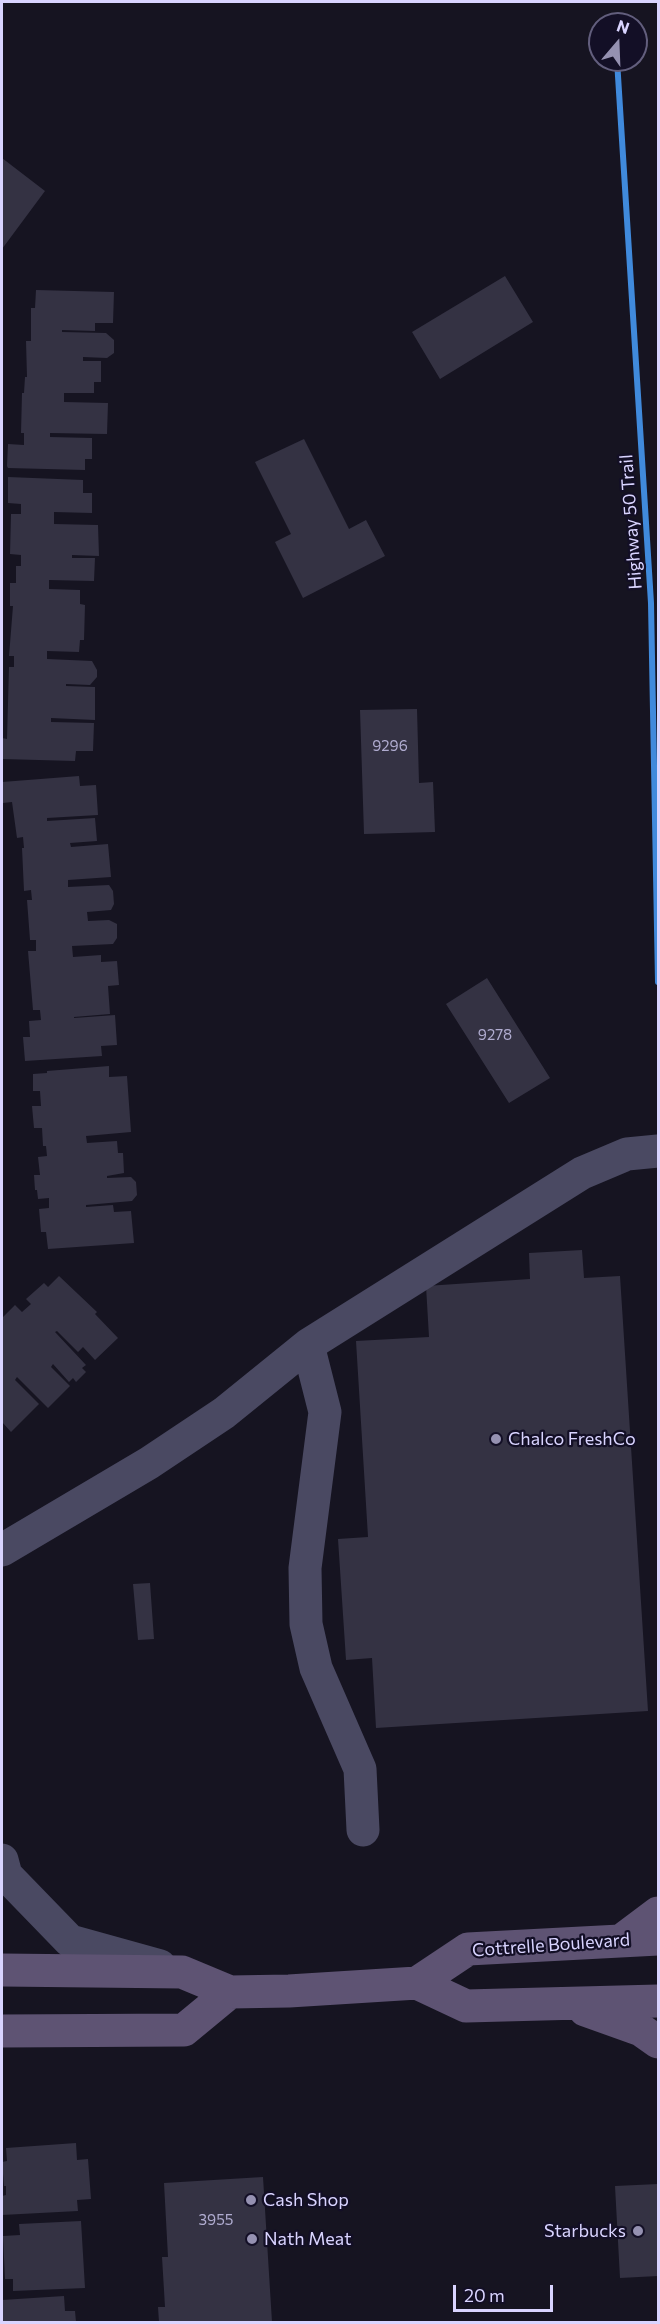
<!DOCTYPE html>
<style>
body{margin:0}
#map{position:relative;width:660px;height:2324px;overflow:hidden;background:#161421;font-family:Commissioner,sans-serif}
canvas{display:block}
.frame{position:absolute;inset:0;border:3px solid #d9d4ff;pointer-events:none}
.north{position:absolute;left:588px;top:12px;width:60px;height:60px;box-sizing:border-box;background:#130f26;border:2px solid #625e7d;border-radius:50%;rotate:19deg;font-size:16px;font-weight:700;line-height:24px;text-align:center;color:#d9d4ff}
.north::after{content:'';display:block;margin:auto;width:21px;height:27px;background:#9591b1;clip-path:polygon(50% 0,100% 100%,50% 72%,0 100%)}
.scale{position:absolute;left:453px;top:2285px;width:100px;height:27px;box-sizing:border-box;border:3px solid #d9d4ff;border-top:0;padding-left:8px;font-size:18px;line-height:21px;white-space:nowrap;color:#d9d4ff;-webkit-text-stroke:4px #130f26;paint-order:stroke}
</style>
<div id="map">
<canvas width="660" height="2324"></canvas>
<div class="frame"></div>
<div class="north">N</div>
<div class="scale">20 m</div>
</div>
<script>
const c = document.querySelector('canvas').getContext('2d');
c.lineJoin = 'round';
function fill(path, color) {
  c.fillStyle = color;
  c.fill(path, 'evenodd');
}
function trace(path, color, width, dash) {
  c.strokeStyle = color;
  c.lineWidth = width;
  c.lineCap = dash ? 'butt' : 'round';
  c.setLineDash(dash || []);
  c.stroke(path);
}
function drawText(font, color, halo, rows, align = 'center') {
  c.font = font + ' Commissioner,sans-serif';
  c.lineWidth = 4.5;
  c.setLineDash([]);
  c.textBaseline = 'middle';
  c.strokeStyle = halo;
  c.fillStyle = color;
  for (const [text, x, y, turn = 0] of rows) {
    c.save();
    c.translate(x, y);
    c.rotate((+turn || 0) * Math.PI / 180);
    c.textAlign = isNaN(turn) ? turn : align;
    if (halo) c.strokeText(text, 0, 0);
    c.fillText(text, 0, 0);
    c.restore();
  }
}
const building = new Path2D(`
 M2,158L45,191L2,249Z
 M505,276L533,322L440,379L412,332Z
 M36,290L114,292L113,323H95V331L62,330V332L106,333L114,340V353L107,358L83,357V361H101V382H94V393H64V402L108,403L107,434L50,433V437L92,438V459H85V470L8,468L7,466L8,444L24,445V433H21L22,393H24L25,377H27L26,341H31V308H35Z
 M304,439L349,529L366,520L385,556L303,598L275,542L291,534L255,462Z
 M8,477L83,480V493H92V513L54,512V524L98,525L99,556L72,555V558H95L94,581L49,580V589L80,590V604L85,605L84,640H80L79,652L47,651V659L92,661L97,670V677L90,685L66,684V686L95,687V720L51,718V722L94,723L93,751H76L75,761L2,759V738L7,739L9,667H14V656H9L13,606H10V583H16V566H21V555L10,554L11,514H21V504L8,503Z
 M417,709L419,783L433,782L435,832L364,834L360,710Z
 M79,776L80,786L96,785L98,815L47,818V821L95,818L97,841L70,843L71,847L108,844L111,877L68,880V887L109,885L113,891L114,904L111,910L87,912L88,921L109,920L117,924V938L113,944L72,946L73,957L101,955V962L117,961L119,985L108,986L110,1014L74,1017V1018L115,1015L117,1045L101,1046L102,1056L25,1061L23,1037H30L29,1021L41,1020L40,1010H33L28,951H36V940H30L27,900H32L31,890L24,891L22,848H24L23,837L17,838L12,802L3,803L2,782Z
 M487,978L550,1078L509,1103L446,1004Z
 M109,1066V1077L127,1076L131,1132L86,1136L87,1143L117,1141L118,1153H123L124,1173L107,1176V1178L131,1177L136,1182L137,1195L132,1201L86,1205V1207L113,1205L114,1212L131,1211L134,1243L48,1249L46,1232H41L39,1209L49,1208V1198L38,1199L37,1190H35L34,1175H40L38,1157L47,1156L46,1146H43L42,1128H34L32,1106H41L40,1091H33V1074L47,1073V1071Z
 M582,1250L584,1278L620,1276L648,1711L376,1728L372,1658L346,1660L338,1539L368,1537L356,1341L429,1337L426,1286L530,1279L529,1253Z
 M59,1276L97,1312L95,1314L118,1338L95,1360L83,1347L78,1352L57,1331L55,1332L86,1365L82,1368L86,1372L76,1382L73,1378L69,1382L53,1364L51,1367L70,1386L48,1408L17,1377L15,1380L39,1404L11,1432L2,1422V1318L15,1305L22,1312L31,1304L26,1299L44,1283L48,1287Z
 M150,1583L154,1639L138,1640L133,1584Z
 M76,2143L77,2160L88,2159L91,2199L77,2200L78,2211L2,2215V2196L6,2195V2186H4L2,2162L7,2161L6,2148Z
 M263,2177L272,2322H159L158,2307H165L162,2257H168L164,2183Z
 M658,2184V2276L620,2278L615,2186Z
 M81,2221L85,2288L13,2291V2279H5L3,2236L20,2235L19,2224Z
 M64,2296L65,2311H75L76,2322H2V2300Z`);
const minor = new Path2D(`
 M308,1345L582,1173L627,1154L658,1151
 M2,1550L149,1463L224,1413L308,1345L325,1412L305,1568L306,1624L316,1668L360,1769L363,1830
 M2,1860L6,1875L70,1941L160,1966`);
const major = new Path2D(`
 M622,1940L658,1913
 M2,1970L182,1972L230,1992L289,1991L417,1983L466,2006L658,2001
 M417,1983L468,1949L658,1939
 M585,2010L641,2030L658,2042
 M2,2031L184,2030L230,1992`);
const cycleway = new Path2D(`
 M617,60L651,603L658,982`);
const markers = [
 [496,1439,6,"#9591b1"],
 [251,2200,6,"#9591b1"],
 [638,2231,6,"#9591b1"],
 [252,2239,6,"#9591b1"]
];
const numberNames = [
 ["9296",390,746],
 ["9278",495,1035],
 ["3955",216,2220]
];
const streetNames = [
 ["Highway 50 Trail",631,522,-94],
 ["Cottrelle Boulevard",551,1945,-4]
];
const poiNames = [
 ["Chalco FreshCo",508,1439],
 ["Cash Shop",263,2200],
 ["Starbucks",626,2231,"right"],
 ["Nath Meat",264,2239]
];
fill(building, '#343243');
trace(minor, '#4a4962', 33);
trace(major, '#5e5373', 33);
trace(cycleway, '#408adc', 6);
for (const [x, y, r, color] of markers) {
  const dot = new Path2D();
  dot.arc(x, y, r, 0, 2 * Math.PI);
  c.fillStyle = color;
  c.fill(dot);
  trace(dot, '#130f26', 2);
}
drawText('15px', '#b0acd0', null, numberNames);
drawText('18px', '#d9d4ff', '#130f26', streetNames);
drawText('18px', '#d9d4ff', '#130f26', poiNames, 'left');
</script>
